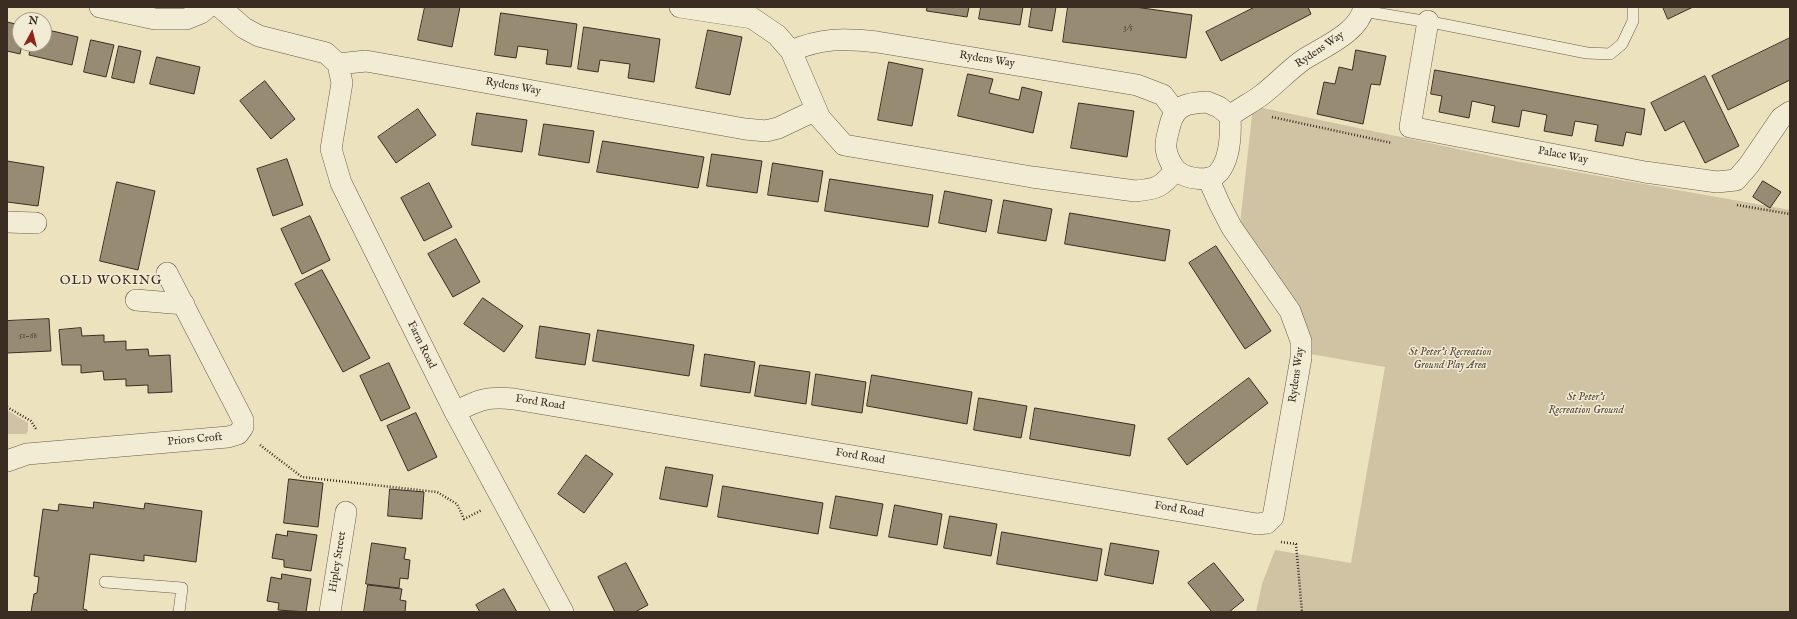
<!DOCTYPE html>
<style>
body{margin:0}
#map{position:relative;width:1797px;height:619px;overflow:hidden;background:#ede2be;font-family:"IM FELL English",serif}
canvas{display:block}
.frame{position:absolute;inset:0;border:8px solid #3c2d23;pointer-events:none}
.north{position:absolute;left:12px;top:12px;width:40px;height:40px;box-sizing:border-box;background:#f3ecd5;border:1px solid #aaa08e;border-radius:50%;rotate:7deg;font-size:11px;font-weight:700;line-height:16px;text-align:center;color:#3c2d23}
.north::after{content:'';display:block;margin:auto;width:14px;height:18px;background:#8f2418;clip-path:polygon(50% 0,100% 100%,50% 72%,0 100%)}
</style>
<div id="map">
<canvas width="1797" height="619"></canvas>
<div class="frame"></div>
<div class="north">N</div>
</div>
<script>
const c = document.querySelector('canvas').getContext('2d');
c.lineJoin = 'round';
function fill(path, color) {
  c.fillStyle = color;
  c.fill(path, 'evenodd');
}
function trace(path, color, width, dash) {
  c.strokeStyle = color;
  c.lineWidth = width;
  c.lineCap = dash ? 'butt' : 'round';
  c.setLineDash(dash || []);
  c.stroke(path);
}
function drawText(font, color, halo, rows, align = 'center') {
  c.font = font + ' "IM FELL English",serif';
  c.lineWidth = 3;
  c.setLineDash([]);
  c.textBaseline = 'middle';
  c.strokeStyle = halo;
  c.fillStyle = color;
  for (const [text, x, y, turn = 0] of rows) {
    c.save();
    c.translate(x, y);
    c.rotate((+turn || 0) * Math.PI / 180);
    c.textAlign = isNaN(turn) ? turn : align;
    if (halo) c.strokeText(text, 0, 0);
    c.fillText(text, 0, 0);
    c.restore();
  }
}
const green = new Path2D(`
 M1253,106L1520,162L1790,210V612H1256L1262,584L1275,550L1351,563L1385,367L1310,354L1309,331L1301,314L1240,224Z
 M7,410L28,423V431L26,434H7Z`);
const building = new Path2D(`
 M425,7H460L452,47L418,40Z
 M927,7H969L967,17L927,11Z
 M981,7H1023L1020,25L979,19Z
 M1032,7H1056L1052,31L1029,27Z
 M1068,7H1135L1192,15L1186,58L1063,42Z
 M1255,7H1308L1311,14L1221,61L1206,32Z
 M1663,7H1693L1668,19Z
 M501,13L577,24L571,67L546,64L548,50L518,46L516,58L495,55Z
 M7,22L20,25V44H22L20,54L7,51Z
 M584,27L660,39L654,82L628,78L630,64L600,60L598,72L578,69Z
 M44,29L78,37L72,65L29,55L31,44H44Z
 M708,30L742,37L730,95L696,88Z
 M1790,38V80L1728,110L1712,76Z
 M91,40L114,45L106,77L84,72Z
 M119,46L141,51L134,83L112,78Z
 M1356,50L1386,56L1380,85L1371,84L1363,124L1317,114L1324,82L1335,84L1339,67L1352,70Z
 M157,57L200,67L194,94L150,84Z
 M889,62L923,69L912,126L878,120Z
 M1435,70L1645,109L1641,135L1626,132L1623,146L1595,141L1598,125L1575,121L1572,136L1544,131L1547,115L1522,110L1519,127L1492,122L1495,106L1472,101L1469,118L1439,112L1442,96L1431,94Z
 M968,74L993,79L989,93L1019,100L1022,87L1042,92L1033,133L958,116Z
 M1705,76L1739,146L1705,163L1684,121L1665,131L1651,103Z
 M265,81L295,119L271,139L240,101Z
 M1079,103L1134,111L1127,157L1071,148Z
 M418,109L436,135L396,163L378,137Z
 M477,113L527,120L522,152L472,145Z
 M544,124L594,131L589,163L539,155Z
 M603,141L704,157L698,188L597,172Z
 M712,154L762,161L757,193L707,186Z
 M287,159L303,205L273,216L257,169Z
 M7,161L44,167L38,206L7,202Z
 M773,163L823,171L818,202L768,195Z
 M830,179L933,195L928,227L825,211Z
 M1763,181L1781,192L1770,208L1753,197Z
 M117,182L155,191L138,270L100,261Z
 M429,183L452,227L424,241L401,198Z
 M945,191L992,200L986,232L939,223Z
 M1004,200L1052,209L1046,241L998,233Z
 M1070,213L1170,230L1165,261L1065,244Z
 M310,216L330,260L302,274L281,229Z
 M456,239L480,282L453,297L428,254Z
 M1216,246L1271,331L1245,349L1189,263Z
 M322,270L370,358L343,372L295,284Z
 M483,298L523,326L504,352L464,324Z
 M49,319L51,351L7,353V321Z
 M540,326L590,334L585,365L536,358Z
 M81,328L82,336L104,335V342L126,341V350L148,349L149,356L170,355L172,392L148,393V385L126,386V379L104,380L103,371L81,373V365H62L59,330Z
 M598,330L694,345L689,376L593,361Z
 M705,354L755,362L750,393L701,386Z
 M389,363L410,408L381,421L360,376Z
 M760,365L810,372L806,404L755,396Z
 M816,374L866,382L862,413L812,405Z
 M872,375L972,392L967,424L867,406Z
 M1249,378L1268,403L1187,465L1168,439Z
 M979,398L1027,406L1021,438L974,430Z
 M1035,408L1135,425L1130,456L1030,439Z
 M416,413L437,457L408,471L387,426Z
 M586,455L613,474L584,513L558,494Z
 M666,467L713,475L707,507L660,499Z
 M289,479L323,483L318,527L284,523Z
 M723,486L823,503L818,534L718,517Z
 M390,489L424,492L422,519L388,516Z
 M836,496L883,504L877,536L830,528Z
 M94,502L144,509L145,503L202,511L196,562L144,555V561L90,554L83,609L87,610V612H31L34,594L37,593L39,577L34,576L43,509L58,511L59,504L93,508Z
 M895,505L942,514L937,545L889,537Z
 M950,516L997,524L991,556L944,548Z
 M288,531L317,535L311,571L284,567V560L272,558L276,534L287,536Z
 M1002,532L1102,549L1097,581L997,564Z
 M372,543L406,548L404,559L410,560L408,579L400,578L399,588L366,584Z
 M1111,543L1159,551L1153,584L1105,575Z
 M626,563L648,605L635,612H615L598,577Z
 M1214,563L1244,600L1229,612H1212L1188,583Z
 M282,574L311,579L306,612L278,610L279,603L267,601L271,577L281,579Z
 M368,585L402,589L400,600L406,601L405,612H364Z
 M504,589L517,612H480L476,605Z`);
const path = new Path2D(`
 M1272,117L1392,143
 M1737,205L1790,214
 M7,407L31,421L36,429
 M260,445L302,477L437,492L457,504L464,519L482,510
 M1281,542L1296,544L1302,612`);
const service = new Path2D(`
 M1363,11L1441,24L1587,53L1610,54L1622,44L1633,21V7
 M105,582L182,588L179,612`);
const minor = new Path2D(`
 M100,7L155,19H186L201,13L208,7
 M220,7L244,28L259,36L326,53L338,64
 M680,7L752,18L777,35L791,51L820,118L844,145L1032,177L1135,191C1158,189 1161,187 1176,170
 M1428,21L1410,127L1645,172L1717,182L1736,180L1749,165L1781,118L1790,112
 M791,51C821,38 844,38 877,42L1137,85L1163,95L1175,111
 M338,64L342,83L331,149L341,183L455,412L563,612
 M338,64L366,61L745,129L766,131L778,128L816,110
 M1207,102L1219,107L1230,116C1231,133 1231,157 1219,172C1210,183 1187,179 1177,171C1172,167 1167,156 1166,149C1165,142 1168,133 1170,125C1175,105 1187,103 1207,102Z
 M1230,116C1240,108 1253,102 1263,94C1277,83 1289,70 1303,60C1323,47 1359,33 1364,7
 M7,222L36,223
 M136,300L184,304
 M455,412C478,400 487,396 514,399L1257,524L1267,523L1273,517L1275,506L1301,358V341L1290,311L1232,228L1220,205L1208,178
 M7,461L27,454L228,437L238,434L243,427V420L167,273
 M330,612L346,512`);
const numberNames = [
 ["3/5",1128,28],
 ["51-68",28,336]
];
const streetNames = [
 ["Rydens Way",1320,50,-34],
 ["Rydens Way",987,60,9],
 ["Rydens Way",513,87,10],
 ["Palace Way",1563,156,11],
 ["Farm Road",421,345,64],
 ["Rydens Way",1297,375,-82],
 ["Ford Road",540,403,9],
 ["Priors Croft",195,440,-5],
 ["Ford Road",860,457,10],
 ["Ford Road",1179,510,10],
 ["Hipley Street",338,562,-81]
];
const parkNames = [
 ["St Peter's Recreation",1450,353],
 ["Ground Play Area",1450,366],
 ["St Peter's",1586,398],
 ["Recreation Ground",1586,411]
];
const quarterNames = [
 ["OLD WOKING",111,281]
];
fill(green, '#cfc3a4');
fill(building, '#988b74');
trace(building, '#3c2d23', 1);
trace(service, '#685a4a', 12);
trace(minor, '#685a4a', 22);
trace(path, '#3c2d23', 2.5, [1, 2]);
trace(service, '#f3ecd5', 11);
trace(minor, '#f3ecd5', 21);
drawText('9px', '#534437', null, numberNames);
drawText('11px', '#3c2d23', '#f3ecd5', streetNames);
drawText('italic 11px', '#594b3d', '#f3ecd5', parkNames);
c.letterSpacing = '1px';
drawText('13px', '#3c2d23', '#f3ecd5', quarterNames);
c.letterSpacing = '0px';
</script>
